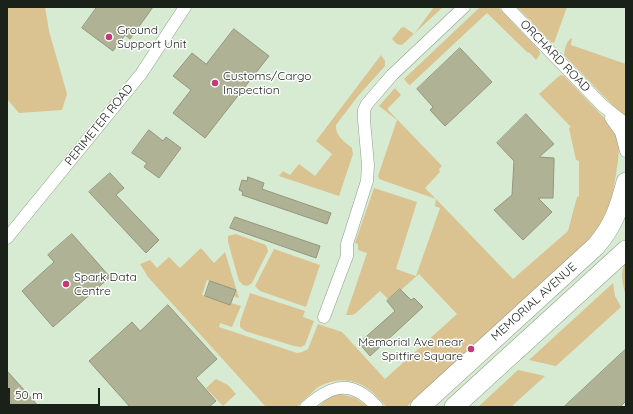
<!DOCTYPE html>
<style>
body{margin:0}
#map{position:relative;width:633px;height:414px;overflow:hidden;background:#d6ebd2;font-family:Quicksand,sans-serif}
canvas{display:block}
.frame{position:absolute;inset:0;border:8px solid #1a2119;pointer-events:none}
.scale{position:absolute;left:8px;top:388px;width:92px;height:18px;box-sizing:border-box;border:2px solid #1a2119;border-top:0;padding-left:5px;font-size:12px;line-height:14px;white-space:nowrap;color:#1a2119;-webkit-text-stroke:3px #fff;paint-order:stroke}
</style>
<div id="map">
<canvas width="633" height="414"></canvas>
<div class="frame"></div>
<div class="scale">50 m</div>
</div>
<script>
const c = document.querySelector('canvas').getContext('2d');
c.lineJoin = 'round';
function fill(path, color) {
  c.fillStyle = color;
  c.fill(path, 'evenodd');
}
function trace(path, color, width, dash) {
  c.strokeStyle = color;
  c.lineWidth = width;
  c.lineCap = dash ? 'butt' : 'round';
  c.setLineDash(dash || []);
  c.stroke(path);
}
function drawText(font, color, halo, rows, align = 'center') {
  c.font = font + ' Quicksand,sans-serif';
  c.lineWidth = 3;
  c.setLineDash([]);
  c.textBaseline = 'middle';
  c.strokeStyle = halo;
  c.fillStyle = color;
  for (const [text, x, y, turn = 0] of rows) {
    c.save();
    c.translate(x, y);
    c.rotate((+turn || 0) * Math.PI / 180);
    c.textAlign = isNaN(turn) ? turn : align;
    if (halo) c.strokeText(text, 0, 0);
    c.fillText(text, 0, 0);
    c.restore();
  }
}
const green = new Path2D(`
 M7,7H45L49,31L67,94L62,110L19,113L7,99Z
 M434,7H443L402,45L397,44L392,39L401,28L404,27L414,34Z
 M480,7H498L539,50L540,54L536,60L529,52L528,53L487,13L410,85L408,84L404,79Z
 M517,7H567L554,43L551,42Z
 M572,38L571,45L626,64V119L564,55C565,49 566,41 572,38Z
 M381,55L385,61V66L358,96L336,125C335,136 345,142 352,148L353,154L339,196L279,176L283,171L290,175L299,164L315,176L332,154L316,141Z
 M561,75L564,76L610,124L616,134L619,147L618,161L612,199L607,215L592,237L406,407H387C380,401 375,393 367,388C353,378 332,378 317,388C310,394 303,401 297,407H266L148,277L140,264L150,260L157,268L169,257L180,268L201,248L214,263L225,252L239,298L233,296L235,290L207,280L202,295L230,305L231,303L241,306L232,327L220,323L219,327L297,353L302,352L308,349L318,324L342,332L385,379L457,314L419,274L401,290L400,289L388,299L380,291L356,313L352,315H346L367,253L358,250V244L355,243L374,188L417,202L396,269L416,276L440,208L435,206L436,199L379,179L378,176L397,120L379,106L395,88L401,95L388,108V110L442,166L439,169L440,172L425,188L436,199L513,279L568,231L577,197L579,196V161L576,160L569,128L571,127L539,94L558,77Z
 M236,234L266,245L268,251L252,283L247,286L243,285L239,281L228,242V236Z
 M274,249L320,265L306,307L260,291L255,286Z
 M626,262V296C623,286 619,272 626,262Z
 M613,283L615,296L621,307L556,366L529,360Z
 M250,293L305,311L303,317L314,321L305,345L301,347L294,346L245,331L240,327V322Z
 M518,370L545,376L511,407H478Z
 M216,379L228,385L236,394L223,406L206,388Z
 M341,394L356,398L368,407H318C325,400 331,395 341,394Z`);
const building = new Path2D(`
 M97,7H153L130,39L125,35L113,51L82,28Z
 M234,29L269,56L205,138L173,113L191,90L173,76L192,53L206,64Z
 M460,48L492,82L445,126L430,110L433,107L417,89Z
 M526,114L554,144L539,157L554,158V164L553,198H538L552,212L523,240L494,210L512,195L514,161L497,143Z
 M149,130L163,141L166,137L181,148L159,178L144,167L147,163L132,153Z
 M110,173L124,188L116,195L159,240L146,253L89,192Z
 M248,177L264,183L262,189L331,213L327,224L242,195L243,192L239,190L242,180L247,181Z
 M235,217L320,246L316,258L230,228Z
 M72,234L110,277L53,327L22,291L54,262L48,255Z
 M210,281L236,290L230,305L205,296Z
 M400,289L411,300L414,298L423,307L370,356L359,343L395,311L387,301Z
 M168,305L217,359L196,378L216,401L209,407H130L89,361L132,322L140,331Z
 M626,349V401L620,407H564Z
 M7,371L26,392L39,407H7Z`);
const minor = new Path2D(`
 M507,7L603,106L626,124
 M611,118L621,132L626,151
 M7,238L141,74L185,7
 M324,317L347,256V244L367,181L368,165L364,120V110L367,104L392,75L464,7
 M306,407C332,384 352,379 377,407`);
const primary = new Path2D(`
 M420,407L596,246C614,225 619,208 626,182
 M454,407L626,250`);
const markers = [
 [109,37,4,"#c33a78"],
 [215,83,4,"#c33a78"],
 [66,284,4,"#c33a78"],
 [471,349,4,"#c33a78"]
];
const poiNames = [
 ["Ground",117,30],
 ["Support Unit",117,44],
 ["Customs/Cargo",223,76],
 ["Inspection",223,90],
 ["Spark Data",74,277],
 ["Centre",74,291],
 ["Memorial Ave near",463,342,"right"],
 ["Spitfire Square",463,356,"right"]
];
const streetNames = [
 ["ORCHARD ROAD",555,56,46],
 ["PERIMETER ROAD",99,125,-51],
 ["MEMORIAL AVENUE",534,302,-42]
];
fill(green, '#dbc291');
fill(building, '#afb295');
trace(building, '#94967b', 1);
trace(minor, '#8da089', 13);
trace(primary, '#8da089', 20);
trace(minor, '#fff', 12);
trace(primary, '#fff', 19);
for (const [x, y, r, color] of markers) {
  const dot = new Path2D();
  dot.arc(x, y, r, 0, 2 * Math.PI);
  c.fillStyle = color;
  c.fill(dot);
  trace(dot, '#fff', 1.5);
}
drawText('12px', '#1a2119', '#fff', poiNames, 'left');
drawText('12px', '#1a2119', '#fff', streetNames);
</script>
